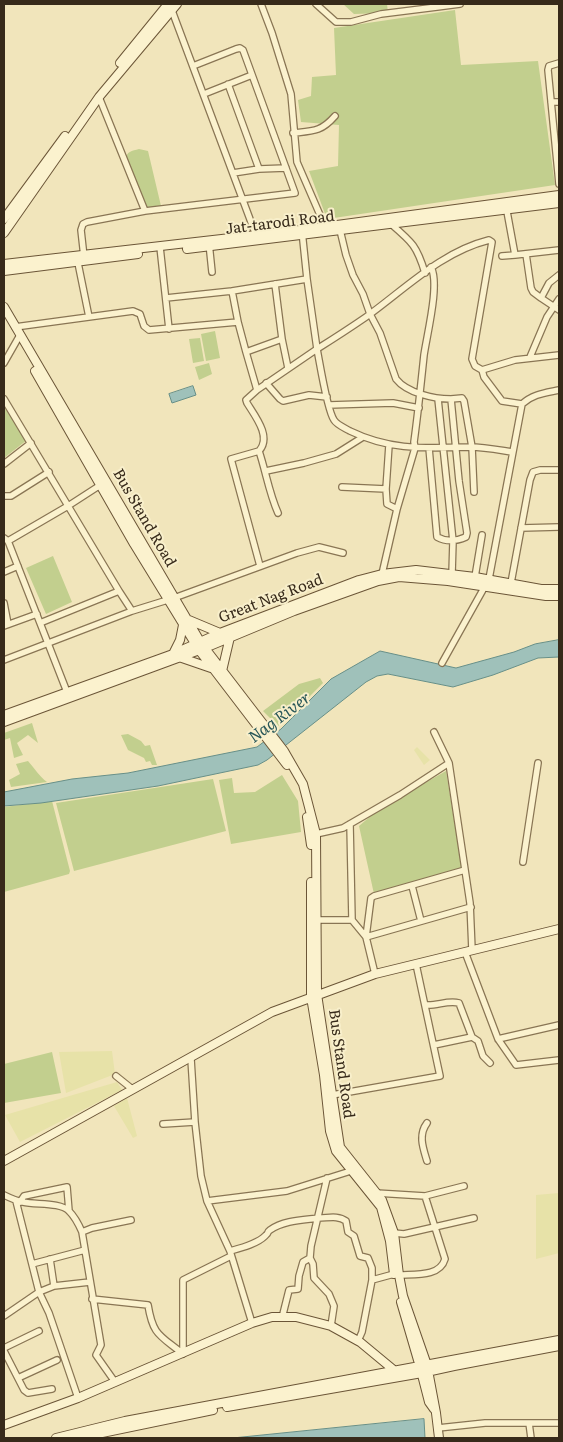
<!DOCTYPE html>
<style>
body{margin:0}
#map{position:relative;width:563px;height:1442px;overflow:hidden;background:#f1e5bb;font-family:Literata,serif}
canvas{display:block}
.frame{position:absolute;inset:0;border:5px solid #372a1a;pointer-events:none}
</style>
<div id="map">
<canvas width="563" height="1442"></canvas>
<div class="frame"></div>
</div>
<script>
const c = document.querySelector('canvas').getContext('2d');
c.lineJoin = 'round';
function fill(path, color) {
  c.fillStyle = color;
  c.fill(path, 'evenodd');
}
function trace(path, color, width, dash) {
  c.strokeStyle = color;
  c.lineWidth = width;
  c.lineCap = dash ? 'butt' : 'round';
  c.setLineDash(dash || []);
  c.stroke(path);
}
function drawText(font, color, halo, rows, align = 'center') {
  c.font = font + ' Literata,serif';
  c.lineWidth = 4;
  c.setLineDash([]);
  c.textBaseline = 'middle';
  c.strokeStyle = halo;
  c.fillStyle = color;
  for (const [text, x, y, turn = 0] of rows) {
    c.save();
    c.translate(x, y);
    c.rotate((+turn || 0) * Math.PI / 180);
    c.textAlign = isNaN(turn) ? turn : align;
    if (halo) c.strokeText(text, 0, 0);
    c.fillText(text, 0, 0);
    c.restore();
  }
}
const farmland = new Path2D(`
 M417,747L430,760L424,765L414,750Z
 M112,1051L115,1074L66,1093L59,1052Z
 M117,1082L122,1090L20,1142L5,1115Z
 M127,1098L137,1136L133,1138L114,1106Z
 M559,1193V1253L536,1259V1195Z`);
const green = new Path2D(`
 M343,4H387L388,13L354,14Z
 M455,10L461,65L538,61L555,185L327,219L309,171L338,166L339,125L301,122L298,100L311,96L312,77L336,75L334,28Z
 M139,149L148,151L161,206L146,208L126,160C126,151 132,151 139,149Z
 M215,331L220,358L206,361L201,334Z
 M200,338L204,361L193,363L189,339Z
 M209,363L212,374L199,380L195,367Z
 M4,407L27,440L4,458Z
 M53,556L72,602L46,614L26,568Z
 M320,678L323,683L291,715L278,726L263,711L299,684Z
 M32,723L38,743L28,735L17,743L23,755L14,758L10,738L4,740V733Z
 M128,734L141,741L145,746L150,745L157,765H152L150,761L146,762L144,758L128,750L121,735Z
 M28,761C35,769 39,776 47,782L11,787L9,780L20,774L16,764Z
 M446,771L462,868L374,894L359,826L379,809Z
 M282,775L298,801L301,832L231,844L219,780L232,778L234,793L255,792Z
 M213,779L226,831L74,871L56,803Z
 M52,801L70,871L69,874L4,892V807Z
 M52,1052L61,1093L4,1103V1064Z`);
const water = new Path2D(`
 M193,386L196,395L172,403L169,394Z
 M559,640V657L538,658L493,675L453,687L388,674L377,676L366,682L267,760L258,765L158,786L41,803L4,806V792L72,779L128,773L257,747L281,729L331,679L380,651L456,668L514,652L535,644Z
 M424,1419L425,1438H233Z`);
const street = new Path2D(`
 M261,4L272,33L291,94L297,162L320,215
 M316,4L336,22H351L381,14L437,7
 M436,4L437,7L460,4
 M171,8L257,238
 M559,63L549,66L548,70L558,173L559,172
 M228,84L259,169L233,173
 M204,94L252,75
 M99,97L145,211
 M551,102H559
 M293,133C313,131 321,132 335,116
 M259,169L286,168
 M558,173L559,184
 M506,206L515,255L559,250
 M391,224C412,242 417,246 425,273
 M340,230L346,255L353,275L363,294L370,314L380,333L396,379C407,393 434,399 451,399L459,481L467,533L466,537C457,541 446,542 437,537L429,448
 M209,243L212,272
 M160,247L169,329
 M526,254L531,288L533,292L541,298
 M502,256L515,255
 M84,257L81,230L83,224L87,222L145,211L295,193L243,50L240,48L236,49L193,66
 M77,258L89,317
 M559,275L549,283L541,298L559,310
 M275,284L282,339
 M232,291L238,322
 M166,298L232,291L307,279L302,231
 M15,327L133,311L140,314L144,326L149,330L238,322L246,352
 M530,357L547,317L559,299
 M4,363L20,335
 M288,368L282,339L246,352L257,390L317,349L307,279
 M482,370L484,377L502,401L522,404
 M266,383L280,399L283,401L309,395L327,397
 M257,390L246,400L247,403C255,416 272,437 259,451L231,459L260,566
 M4,399L119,591
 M438,399L453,541L452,574
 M451,399L462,398L464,401L472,447L474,492
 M329,405L393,403L419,408
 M389,445L386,489L387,504L397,509
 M259,451C266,472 269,493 278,513
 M512,452C499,450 484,447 470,447C426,448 391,451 350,431C345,428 337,425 334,420C327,410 320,364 317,349C333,339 350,328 366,317C405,289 441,252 489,240L492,242L472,359L475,366L482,370L515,360L559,355
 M4,464L31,443
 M266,471L304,463L336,454L363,437
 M342,487L386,489
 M4,496H11L49,472
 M521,528L559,527
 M4,538L8,541L67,692
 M8,541L68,506L102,484
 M4,572L18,566
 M382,574L397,509L415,448L414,442C418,413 421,384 424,355C427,334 440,284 431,267
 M475,577L482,535
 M511,583L530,480L533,472L540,470H559
 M4,603L8,624
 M40,623L119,591L132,611
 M4,626L37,614
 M4,660L132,611L174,598L297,553L319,547L343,553
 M442,663L489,579L522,404C533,394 545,393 559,390
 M434,732L449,763
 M316,834L343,828L400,795L449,763L470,903L472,950
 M523,862L538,763
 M465,870L374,896L371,898L366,937L471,907
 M412,886L421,921
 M313,920H352L350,824
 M352,920L366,937L375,974
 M465,952L498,1039L516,1065L559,1060
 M426,1005C437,1006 448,1000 459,1003L472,1037L434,1045
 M472,1037L478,1041L483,1056L490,1063
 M498,1039L559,1025
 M191,1059L195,1122L201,1176L207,1201L230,1251L252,1323
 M116,1076L131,1088
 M332,1095L440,1076L416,964
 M163,1124L195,1122
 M427,1161C423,1148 418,1135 427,1123
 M327,1178L311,1246L310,1258L313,1264L314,1278L329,1294L334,1306L331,1326
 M376,1193L425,1196L464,1186
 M4,1195C10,1198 16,1201 23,1202C36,1205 60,1202 69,1211C74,1216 79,1225 82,1232L101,1345L96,1355L115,1382
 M16,1201L39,1292L49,1313L78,1398
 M207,1201L287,1191L354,1170
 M20,1202L24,1196L67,1187L69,1211
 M82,1232L92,1228L131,1220
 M394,1233L404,1234L474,1218
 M230,1251C241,1248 257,1244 265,1236C270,1232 266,1233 270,1230C284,1220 304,1220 319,1218C328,1218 338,1215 346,1221L348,1232L354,1236L360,1256L368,1258L372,1268V1280
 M50,1259L54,1286
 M32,1264L85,1250
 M399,1275C415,1274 440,1277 445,1259L425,1196
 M92,1299L148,1305C153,1336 160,1335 183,1354V1280L231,1256
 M4,1316L39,1292L54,1286L90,1282
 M282,1318L289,1290L298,1289L299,1276L303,1262L310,1258
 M358,1341L362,1332L372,1280L394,1274
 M4,1348L39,1331
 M4,1351L24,1390L28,1393L52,1389
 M18,1378L57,1360
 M529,1423L531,1438
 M438,1428L485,1423H559`);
const secondary = new Path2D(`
 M120,63L168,4
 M4,219L65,136
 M4,233L99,97L177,4
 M187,249L559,203
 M4,264L300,230L559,195
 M4,271L138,254
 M4,307L201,643L284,751L303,784L316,834L317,994L340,1147L382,1200L394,1233L399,1275L403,1296L427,1365L436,1413L439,1438
 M35,371L134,544L199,650L287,765
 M189,620L220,633
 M173,654L180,640L183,625
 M179,657L211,668
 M222,671L230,637
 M4,715L173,654L220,633L359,580L382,574L416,570L475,577L541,589H559
 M4,722L205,648L294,611L378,581L399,577L448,581L546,596H559
 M307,817L311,845
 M311,882V997L324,1075L330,1131L336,1151L381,1207L390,1241L394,1274
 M4,1161L272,1012L375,974L559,929
 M401,1302L420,1367L429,1402L434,1409
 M227,1407L422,1373L454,1366L559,1346
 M4,1425L78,1398L252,1323L272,1317H296L331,1326L360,1342L395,1371
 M56,1438L125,1421L559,1340
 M78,1438L213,1410`);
const streetNames = [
 ["Jat-tarodi Road",280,223,-7],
 ["Bus Stand Road",144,518,60],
 ["Great Nag Road",271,599,-21],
 ["Bus Stand Road",341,1064,82]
];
const waterNames = [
 ["Nag River",280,718,-37]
];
fill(farmland, '#e7e2a8');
fill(green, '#c2cf8e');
fill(water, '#9fc1ba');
trace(water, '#678f88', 1);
trace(street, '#897554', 8);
trace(secondary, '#6b5537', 10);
trace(street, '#fbf2ce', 5.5);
trace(secondary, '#fbf2ce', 8);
drawText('15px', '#372a1a', '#f8efcb', streetNames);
drawText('italic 16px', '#285758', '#f8efcb', waterNames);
</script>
